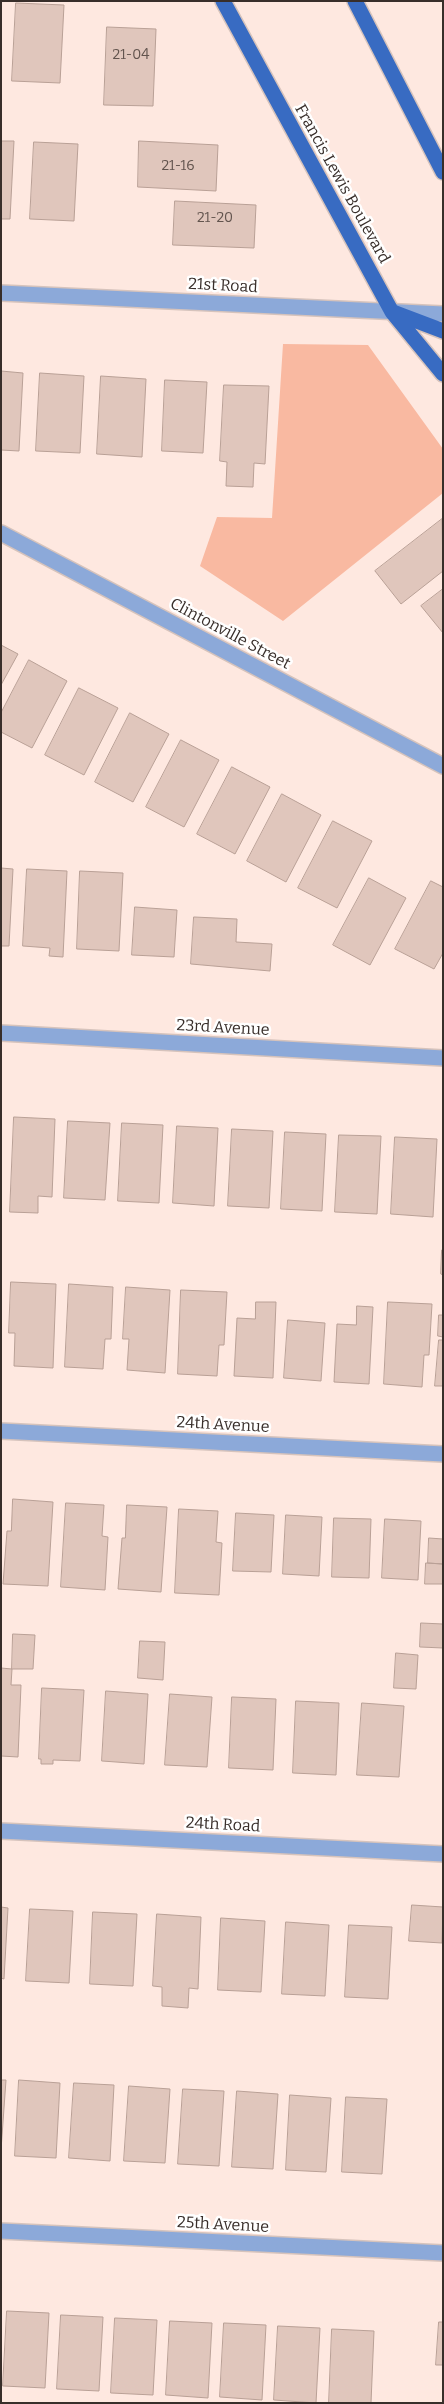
<!DOCTYPE html>
<style>
body{margin:0}
#map{position:relative;width:444px;height:2404px;overflow:hidden;background:#fee8e0;font-family:Bitter,serif}
canvas{display:block}
.frame{position:absolute;inset:0;border:2px solid #382e2a;pointer-events:none}
</style>
<div id="map">
<canvas width="444" height="2404"></canvas>
<div class="frame"></div>
</div>
<script>
const c = document.querySelector('canvas').getContext('2d');
c.lineJoin = 'round';
function fill(path, color) {
  c.fillStyle = color;
  c.fill(path, 'evenodd');
}
function trace(path, color, width, dash) {
  c.strokeStyle = color;
  c.lineWidth = width;
  c.lineCap = dash ? 'butt' : 'round';
  c.setLineDash(dash || []);
  c.stroke(path);
}
function drawText(font, color, halo, rows, align = 'center') {
  c.font = font + ' Bitter,serif';
  c.lineWidth = 5;
  c.setLineDash([]);
  c.textBaseline = 'middle';
  c.strokeStyle = halo;
  c.fillStyle = color;
  for (const [text, x, y, turn = 0] of rows) {
    c.save();
    c.translate(x, y);
    c.rotate((+turn || 0) * Math.PI / 180);
    c.textAlign = isNaN(turn) ? turn : align;
    if (halo) c.strokeText(text, 0, 0);
    c.fillText(text, 0, 0);
    c.restore();
  }
}
const green = new Path2D(`
 M283,344L368,345L443,449V493L283,621L200,566L217,517L272,518Z`);
const building = new Path2D(`
 M16,3L64,5L60,83L12,81Z
 M107,27L156,29L153,106L104,105Z
 M1,141H14L10,219H1Z
 M139,141L218,145L216,191L138,187Z
 M34,142L78,144L74,221L30,219Z
 M175,201L256,205L254,248L173,245Z
 M1,371L23,373L19,451L1,450Z
 M40,373L84,376L80,453L36,451Z
 M101,376L146,379L142,457L97,454Z
 M165,380L207,382L203,453L162,451Z
 M224,385L269,386L265,464L254,463L253,487L226,486L227,462L220,461Z
 M442,519L443,571L401,604L375,571Z
 M443,589V633L421,606Z
 M1,645L18,654L1,685Z
 M29,660L67,681L32,748L1,732V713Z
 M79,688L118,708L84,775L45,755Z
 M130,713L169,734L133,802L95,782Z
 M181,740L219,760L184,827L146,807Z
 M232,767L270,787L235,854L197,834Z
 M282,794L321,815L286,882L247,861Z
 M333,821L372,841L337,908L298,888Z
 M1,868L13,869L9,946H1Z
 M27,869L67,871L63,957L49,956L50,948L23,946Z
 M80,871L123,873L119,951L77,949Z
 M369,878L406,898L370,965L333,945Z
 M431,881L443,887V953L434,969L395,949Z
 M135,907L177,910L174,957L132,955Z
 M194,917L237,919L236,942L272,944L270,971L191,964Z
 M14,1117L55,1119L52,1197L38,1196V1213L10,1212Z
 M68,1121L110,1123L105,1200L64,1198Z
 M122,1123L163,1125L159,1203L118,1201Z
 M177,1126L218,1128L214,1206L173,1203Z
 M232,1129L273,1131L269,1208L228,1206Z
 M285,1132L326,1134L322,1211L281,1209Z
 M339,1135L381,1136L377,1214L335,1212Z
 M395,1137L437,1139L433,1217L391,1214Z
 M442,1250H443V1275L441,1274Z
 M11,1282L56,1284L53,1368L14,1366L15,1333H9Z
 M69,1284L113,1287L111,1339H105L103,1369L65,1367Z
 M126,1287L170,1290L165,1373L127,1370L129,1339H123Z
 M181,1290L227,1292L224,1345H219L217,1376L178,1374Z
 M256,1302H276L273,1378L234,1376L237,1318L255,1319Z
 M388,1302L432,1304L429,1355H424L422,1387L384,1384Z
 M357,1306L373,1307L369,1384L334,1382L337,1324L356,1325Z
 M439,1315H443V1337L438,1336Z
 M288,1320L325,1323L321,1381L284,1378Z
 M439,1340H443V1386H435Z
 M13,1499L53,1502L48,1586L3,1584L7,1531H11Z
 M66,1503L104,1505L102,1536L108,1537L105,1590L61,1587Z
 M127,1505L167,1507L161,1592L118,1589L122,1538H125Z
 M179,1509L218,1511L216,1542L222,1543L219,1595L175,1593Z
 M236,1513L274,1515L271,1572L233,1571Z
 M286,1515L322,1517L319,1576L283,1574Z
 M334,1518L371,1519L369,1578L332,1577Z
 M385,1519L421,1521L418,1580L382,1578Z
 M429,1538L443,1539V1564L428,1563Z
 M426,1563L443,1564V1584H425Z
 M421,1623L443,1624V1648L420,1647Z
 M13,1634L35,1635L33,1669H12Z
 M140,1641L165,1642L163,1680L138,1678Z
 M396,1653L418,1655L416,1689L394,1688Z
 M1,1668L12,1669L11,1685H21L18,1757L1,1756Z
 M42,1688L84,1690L80,1761L53,1760V1764H41V1759H39Z
 M106,1691L148,1694L144,1764L102,1761Z
 M170,1694L212,1697L207,1767L165,1765Z
 M232,1697L276,1699L273,1770L229,1768Z
 M296,1701L339,1703L336,1775L293,1773Z
 M362,1703L404,1706L399,1777L357,1775Z
 M412,1905L443,1907L442,1943L409,1941Z
 M1,1907L8,1908L4,1979L1,1978Z
 M30,1909L73,1911L69,1983L26,1981Z
 M93,1912L137,1914L133,1986L90,1984Z
 M157,1914L201,1917L198,1989L189,1988L188,2008L162,2006V1987L153,1986Z
 M221,1918L265,1921L261,1992L218,1990Z
 M286,1922L329,1925L325,1996L282,1994Z
 M349,1925L392,1927L388,1999L345,1997Z
 M1,2080H6L1,2150Z
 M19,2080L60,2083L56,2158L15,2156Z
 M74,2083L114,2085L110,2161L69,2158Z
 M129,2086L170,2089L165,2163L124,2161Z
 M183,2089L224,2091L219,2166L178,2164Z
 M237,2091L278,2094L273,2169L232,2167Z
 M290,2095L331,2098L326,2172L286,2170Z
 M346,2097L387,2099L382,2174L342,2172Z
 M7,2311L49,2313L45,2388L3,2386Z
 M61,2315L103,2317L99,2391L57,2389Z
 M115,2318L157,2320L153,2395L111,2393Z
 M170,2321L212,2323L208,2398L166,2395Z
 M439,2322H443V2365H436Z
 M224,2323L266,2325L262,2400L220,2397Z
 M278,2326L320,2328L316,2403L274,2400Z
 M332,2329L374,2331L371,2403H329Z`);
const minor = new Path2D(`
 M1,293L443,314
 M1,533L443,766
 M1,1033L443,1058
 M1,1431L443,1454
 M1,1831L443,1854
 M1,2231L443,2253`);
const major = new Path2D(`
 M223,1L392,312L443,374
 M355,1L443,172
 M393,312L443,331`);
const numberNames = [
 ["21-04",131,55],
 ["21-16",178,166],
 ["21-20",215,218]
];
const streetNames = [
 ["Francis Lewis Boulevard",342,184,61],
 ["21st Road",223,286,3],
 ["Clintonville Street",230,634,28],
 ["23rd Avenue",223,1028,3],
 ["24th Avenue",223,1425,3],
 ["24th Road",223,1825,3],
 ["25th Avenue",223,2225,3]
];
fill(green, '#f9b9a1');
fill(building, '#e0c6bc');
trace(building, '#b9a096', 1);
trace(minor, '#d6c3bc', 18);
trace(major, '#d6c3bc', 18);
trace(minor, '#8ca9d9', 15);
trace(major, '#386bc2', 15);
drawText('14px', '#62544e', null, numberNames);
drawText('16px', '#382e2a', '#fff', streetNames);
</script>
